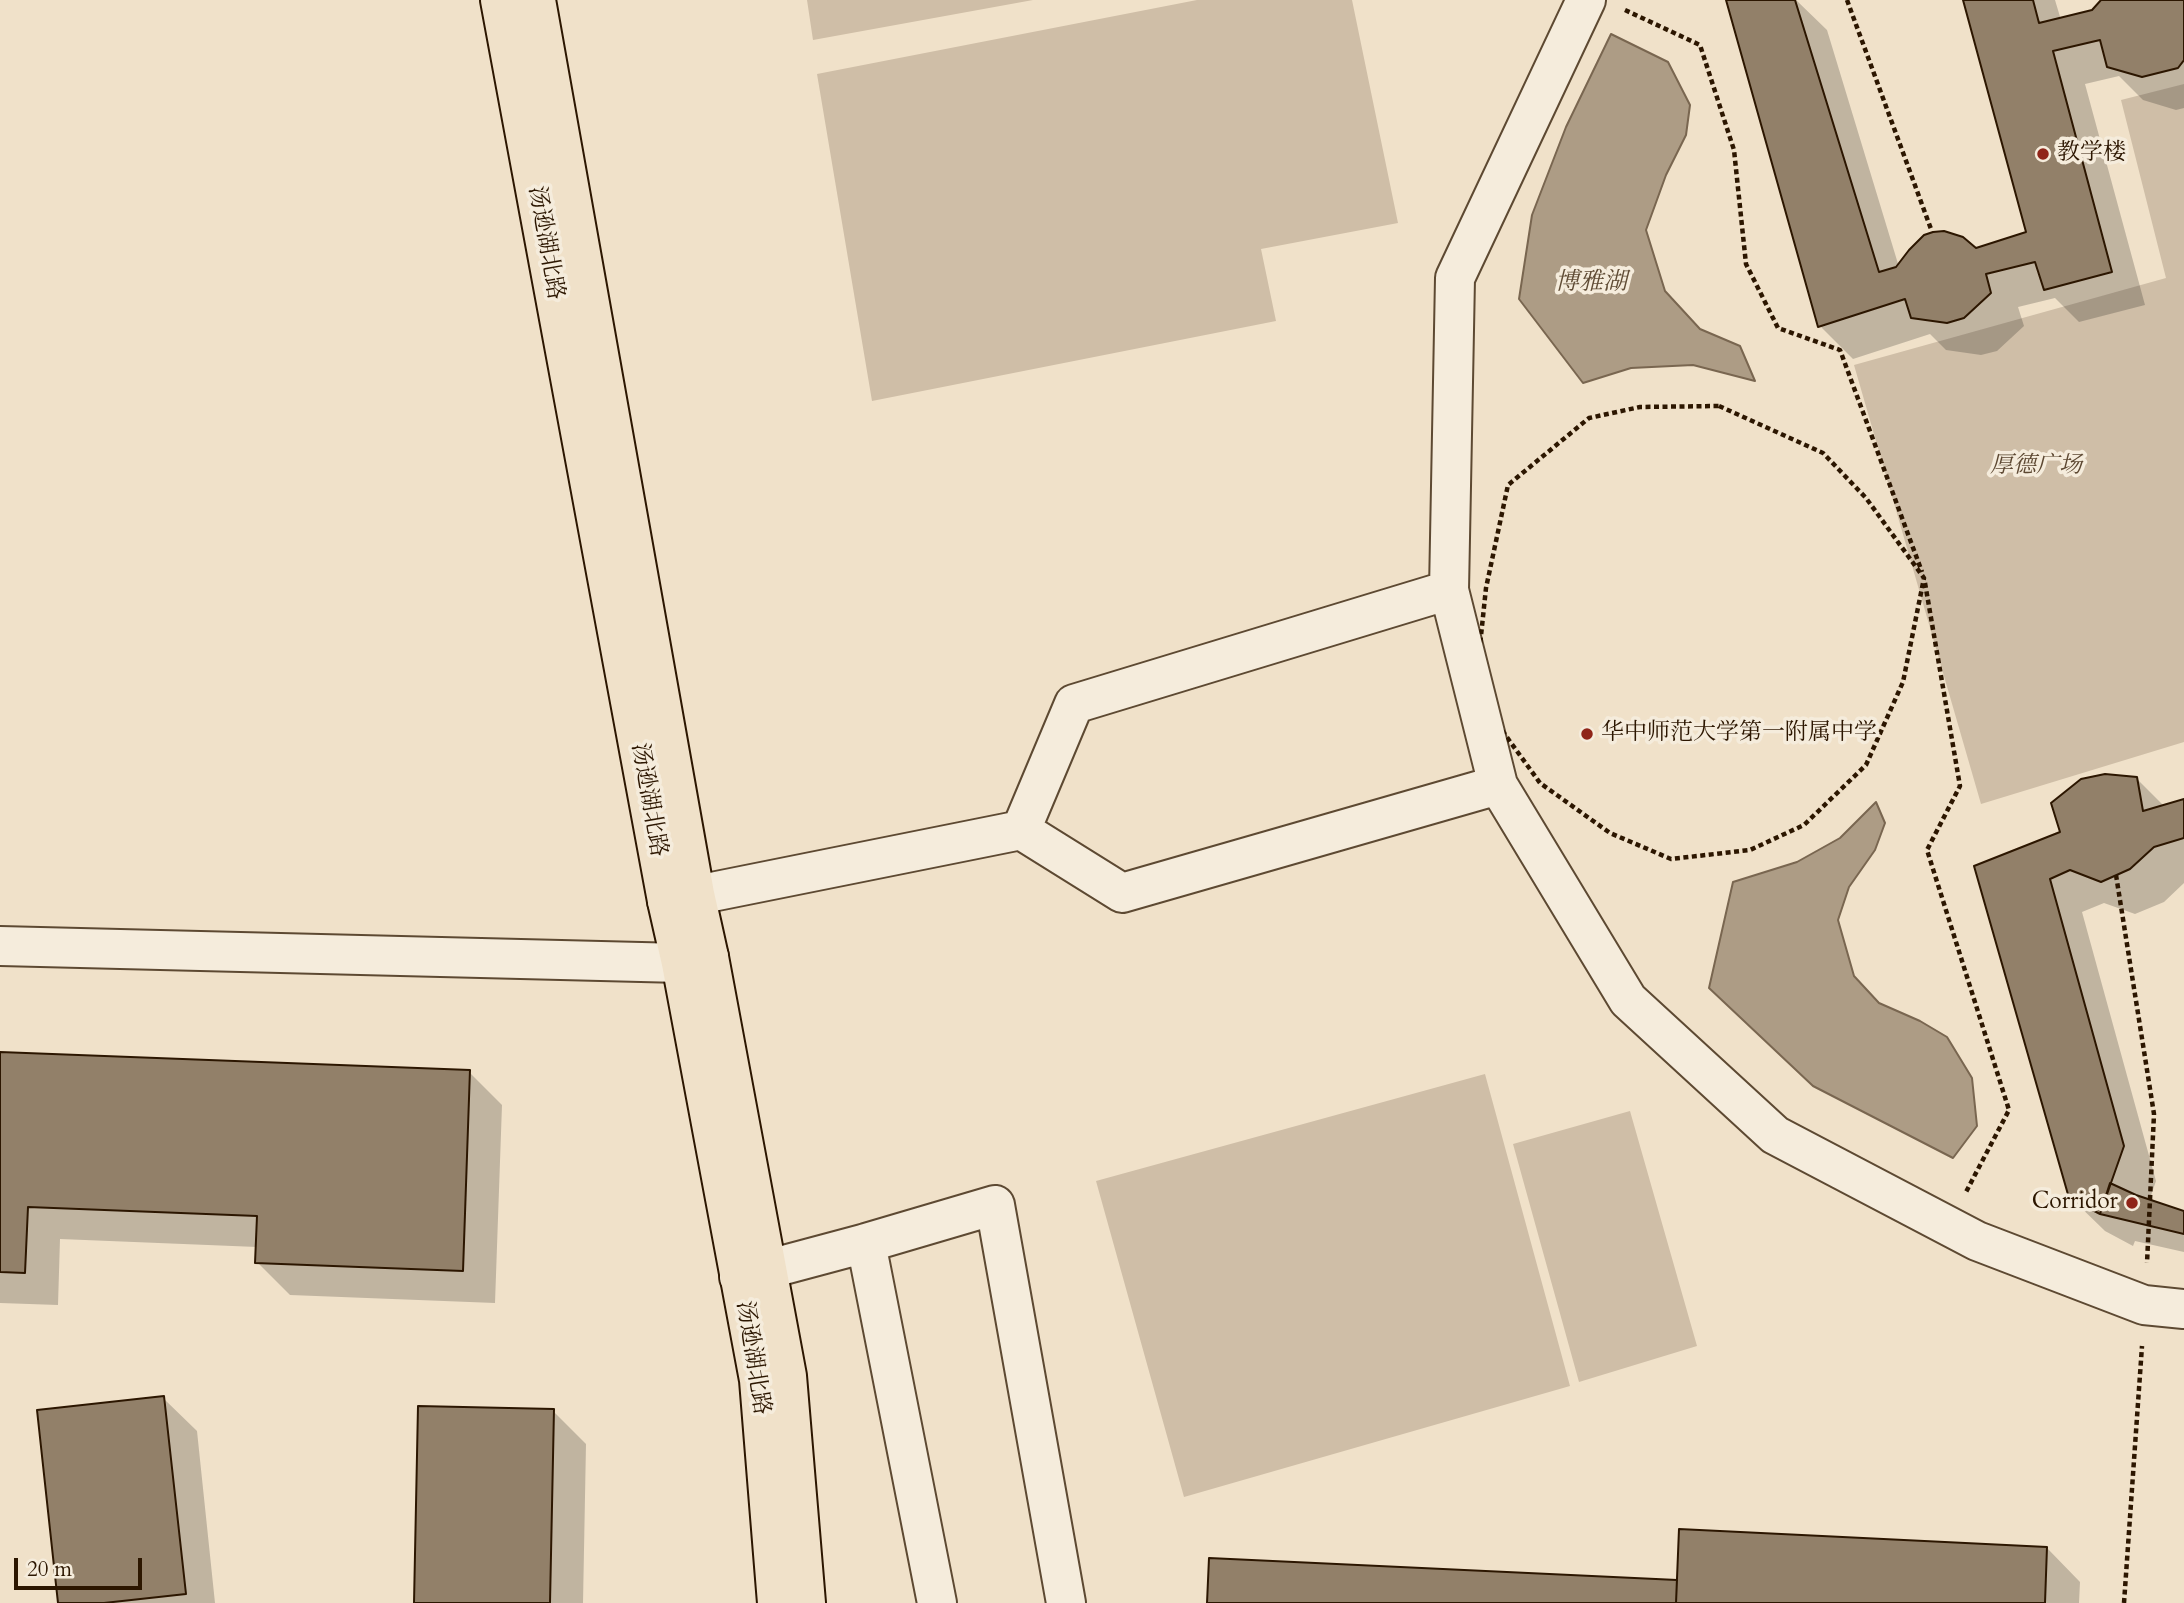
<!DOCTYPE html>
<meta charset="utf-8">
<style>
body{margin:0}
#map{position:relative;width:2184px;height:1603px;overflow:hidden;background:#f0e1c9;font-family:Cardo,serif}
canvas{display:block}
.scale{position:absolute;left:14px;top:1558px;width:128px;height:32px;box-sizing:border-box;border:4px solid #2c1600;border-top:0;padding-left:9px;font-size:21px;line-height:24px;white-space:nowrap;color:#2c1600;-webkit-text-stroke:5px #f5ecdc;paint-order:stroke}
</style>
<div id="map">
<canvas width="2184" height="1603"></canvas>
<div class="scale">20 m</div>
</div>
<script>
const c = document.querySelector('canvas').getContext('2d');
c.lineJoin = 'round';
function fill(path, color) {
  c.fillStyle = color;
  c.fill(path, 'evenodd');
}
function trace(path, color, width, dash) {
  c.strokeStyle = color;
  c.lineWidth = width;
  c.lineCap = dash ? 'butt' : 'round';
  c.setLineDash(dash || []);
  c.stroke(path);
}
function drawText(font, color, halo, rows, align = 'center') {
  c.font = font + ' Cardo,"Noto Serif SC",serif';
  c.lineWidth = 7;
  c.setLineDash([]);
  c.textBaseline = 'middle';
  c.strokeStyle = halo;
  c.fillStyle = color;
  for (const [text, x, y, turn = 0] of rows) {
    c.save();
    c.translate(x, y);
    c.rotate((+turn || 0) * Math.PI / 180);
    c.textAlign = isNaN(turn) ? turn : align;
    if (halo) c.strokeText(text, 0, 0);
    c.fillText(text, 0, 0);
    c.restore();
  }
}
const green = new Path2D(`
 M807,0H1033L813,40Z
 M1197,0H1352L1398,223L1261,249L1276,321L872,401L817,74Z
 M2184,84V742L1981,804L1854,365L2166,278L2121,100Z
 M1485,1074L1570,1386L1184,1497L1096,1181Z
 M1630,1111L1697,1346L1579,1382L1513,1144Z`);
const water = new Path2D(`
 M1611,34L1668,62L1690,105L1686,135L1666,175L1646,230L1665,291L1700,329L1740,346L1755,381L1693,365L1631,368L1583,383L1519,299L1532,215L1566,127Z
 M1876,802L1885,823L1875,850L1849,887L1838,920L1854,976L1879,1003L1920,1021L1947,1037L1972,1078L1977,1126L1953,1158L1813,1086L1709,988L1733,882L1797,862L1840,838Z`);
const shadow = new Path2D(`
 M1727,0H1796L1827,30L1899,267L1976,250L2028,233L1965,0H2055L2061,20L2093,12L2104,0H2184V108L2176,110L2143,100L2119,76L2085,84L2145,305L2079,322L2055,298L2018,307L2024,326L1997,351L1981,355L1946,350L1930,334L1853,359L1820,326Z
 M2136,778L2164,806L2184,801V883L2164,902L2135,914L2104,903L2082,912L2156,1181L2149,1201L2184,1212V1252L2135,1241L2133,1246L2105,1231L2071,1198L1976,867L2062,834Z
 M0,1054L469,1072L502,1105L495,1303L290,1295L257,1262V1247L60,1239L58,1305L0,1303Z
 M163,1398L197,1431L215,1603H59Z
 M553,1411L586,1444L583,1603H415Z
 M2047,1548L2080,1582L2079,1603H1208L1678,1582Z`);
const building = new Path2D(`
 M1726,0H1795L1879,272L1896,267L1909,250L1924,235L1933,232L1944,231L1963,237L1976,248L2026,232L1963,0H2033L2039,23L2092,10L2101,0H2184V60L2178,68L2142,77L2107,67L2100,40L2053,51L2112,272L2044,290L2035,262L1986,274L1991,293L1964,318L1947,323L1911,318L1905,299L1818,327Z
 M2105,774L2137,777L2143,811L2184,799V838L2154,847L2130,869L2101,882L2070,870L2050,879L2124,1146L2100,1214L2069,1198L1974,866L2060,832L2051,803L2081,779Z
 M0,1052L470,1070L463,1271L255,1263L257,1216L28,1207L25,1273L0,1272Z
 M2110,1183L2136,1195L2184,1211V1234L2100,1214Z
 M164,1396L186,1594L104,1603H58L37,1410Z
 M418,1406L554,1409L550,1603H414Z
 M1679,1529L2047,1547L2045,1603H1676Z
 M1209,1558L1677,1580L1676,1603H1207Z`);
const path = new Path2D(`
 M1847,0L1931,229
 M1625,10L1700,45L1734,150L1746,264L1778,328L1840,350L1922,572
 M1719,406L1823,453L1866,498L1924,578L1903,682L1866,765L1804,825L1750,850L1671,859L1610,833L1540,783L1475,693L1486,588L1508,485L1589,418L1640,407Z
 M1925,583L1960,786L1927,850L2009,1110L1966,1192
 M2116,875L2154,1114L2147,1263
 M2124,1603L2142,1346`);
const minor = new Path2D(`
 M1586,0L1455,278L1449,590L1498,785L1628,1000L1775,1135L1977,1241L2144,1305L2184,1309
 M1449,590L1074,704L1021,830L1122,893L1498,785
 M667,901L1021,830
 M0,946L681,963L709,957
 M866,1243L937,1603
 M739,1277L866,1243L995,1205L1066,1603`);
const major = new Path2D(`
 M500,0L667,901L681,963L759,1380L777,1603
 M536,0L695,894L709,957L787,1376L806,1603`);
const markers = [
 [2043,154,7,"#8f2418"],
 [1587,734,7,"#8f2418"],
 [2132,1203,7,"#8f2418"]
];
const poiNames = [
 ["教学楼",2057,154],
 ["华中师范大学第一附属中学",1601,734],
 ["Corridor",2118,1203,"right"]
];
const streetNames = [
 ["汤逊湖北路",545,243,80],
 ["汤逊湖北路",648,800,80],
 ["汤逊湖北路",752,1358,81]
];
const parkNames = [
 ["厚德广场",2036,467]
];
const waterNames = [
 ["博雅湖",1591,283]
];
fill(green, '#cfbea7');
fill(water, '#ad9c85');
trace(water, '#796650', 2);
fill(shadow, '#0003');
fill(building, '#928069');
trace(building, '#2c1600', 2);
trace(minor, '#5d4932', 42);
trace(major, '#2c1600', 42);
trace(path, '#2c1600', 4.5, [5, 3.5]);
trace(minor, '#f5ecdc', 38);
trace(major, '#f0e1c9', 38);
for (const [x, y, r, color] of markers) {
  const dot = new Path2D();
  dot.arc(x, y, r, 0, 2 * Math.PI);
  c.fillStyle = color;
  c.fill(dot);
  trace(dot, '#f5ecdc', 2.5);
}
drawText('23px', '#2c1600', '#f5ecdc', poiNames, 'left');
drawText('23px', '#2c1600', '#f5ecdc', streetNames);
drawText('italic 23px', '#5d4832', '#f5ecdc', parkNames);
drawText('italic 24px', '#604c35', '#f5ecdc', waterNames);
</script>
